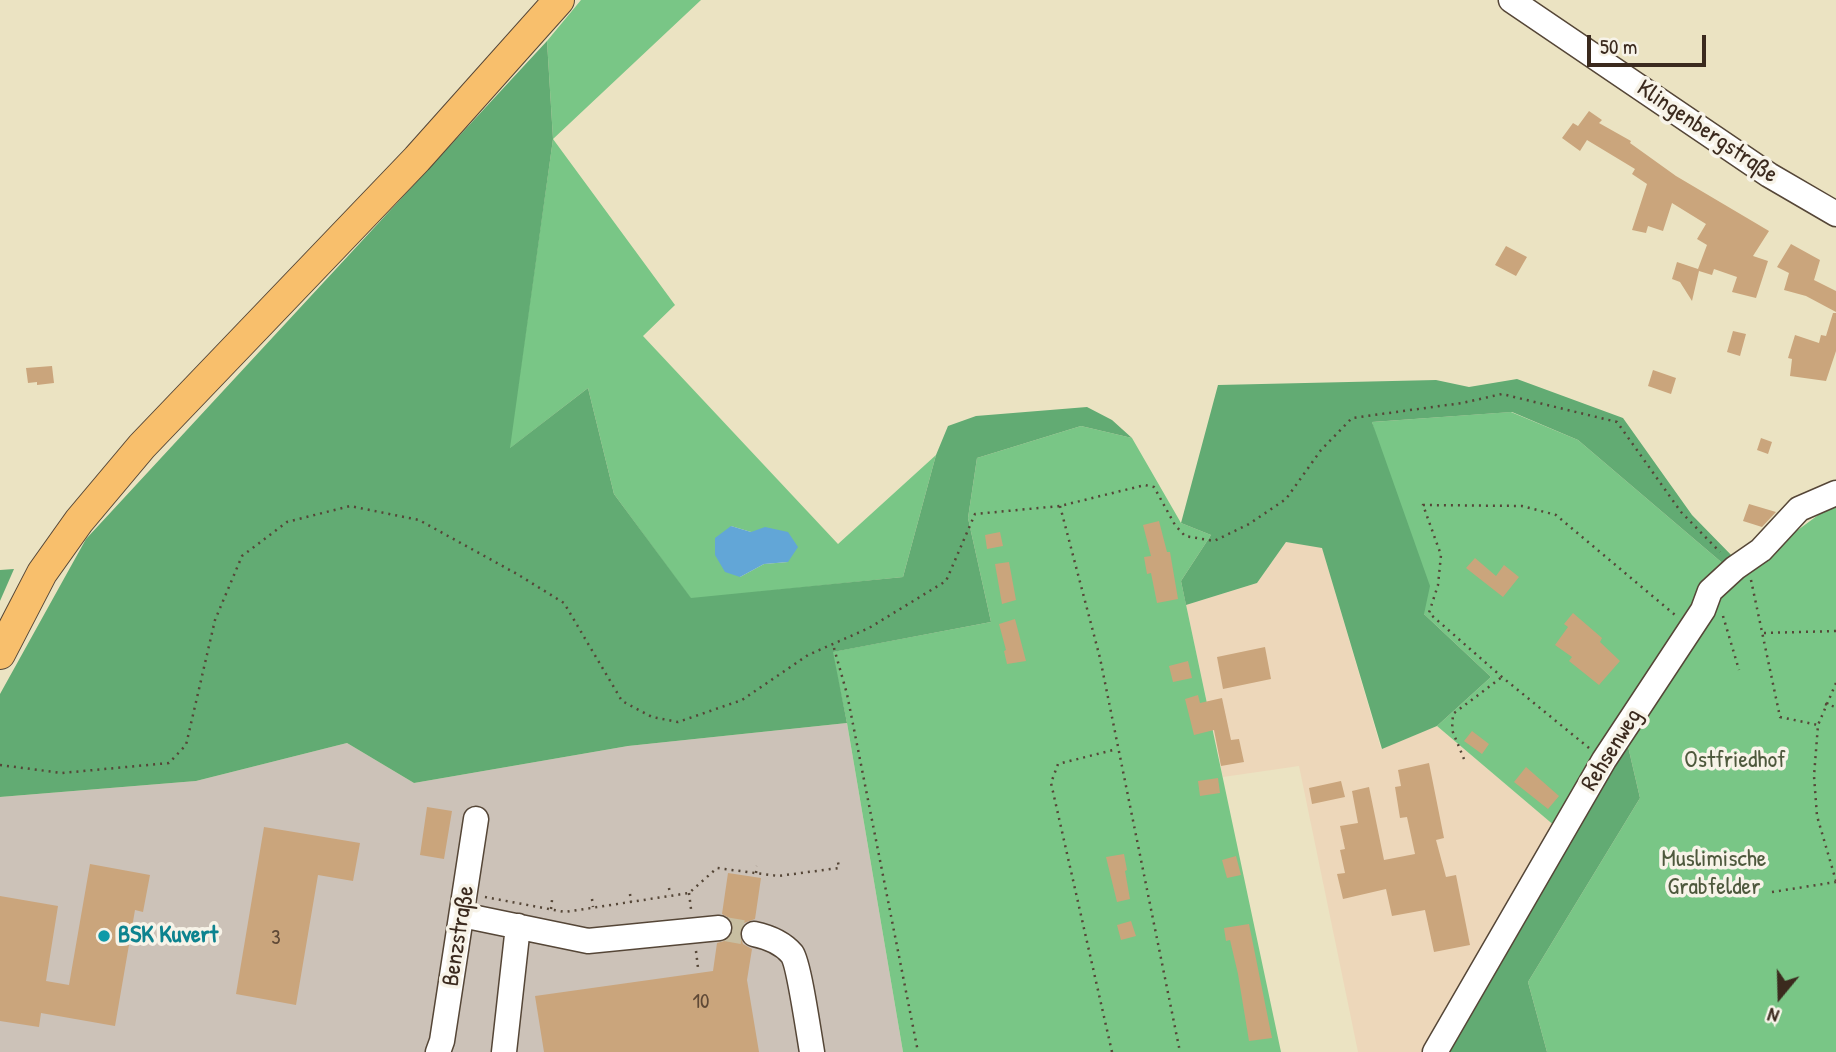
<!DOCTYPE html>
<meta charset="utf-8">
<style>
body{margin:0}
#map{position:relative;width:1836px;height:1052px;overflow:hidden;background:#ebe3c2;font-family:"Patrick Hand",sans-serif}
canvas{display:block}
.north{position:absolute;left:1745px;top:961px;width:70px;height:70px;-webkit-text-stroke:5px #f7f3e8;paint-order:stroke;rotate:199deg;font-size:19px;font-weight:700;line-height:28px;text-align:center;color:#3b2a1e}
.north::after{content:'';display:block;margin:auto;width:24px;height:32px;background:#3b2a1e;clip-path:polygon(50% 0,100% 100%,50% 72%,0 100%)}
.scale{position:absolute;left:1587px;top:35px;width:119px;height:32px;box-sizing:border-box;border:4px solid #3b2a1e;border-top:0;padding-left:9px;font-size:21px;line-height:24px;white-space:nowrap;color:#3b2a1e;-webkit-text-stroke:5px #f7f3e8;paint-order:stroke}
</style>
<div id="map">
<canvas width="1836" height="1052"></canvas>
<div class="north">N</div>
<div class="scale">50 m</div>
</div>
<script>
const c = document.querySelector('canvas').getContext('2d');
c.lineJoin = 'round';
function fill(path, color) {
  c.fillStyle = color;
  c.fill(path, 'evenodd');
}
function trace(path, color, width, dash) {
  c.strokeStyle = color;
  c.lineWidth = width;
  c.lineCap = dash ? 'butt' : 'round';
  c.setLineDash(dash || []);
  c.stroke(path);
}
function drawText(font, color, halo, rows, align = 'center') {
  c.font = font + ' "Patrick Hand",sans-serif';
  c.lineWidth = 7;
  c.setLineDash([]);
  c.textBaseline = 'middle';
  c.strokeStyle = halo;
  c.fillStyle = color;
  for (const [text, x, y, turn = 0] of rows) {
    c.save();
    c.translate(x, y);
    c.rotate((+turn || 0) * Math.PI / 180);
    c.textAlign = isNaN(turn) ? turn : align;
    if (halo) c.strokeText(text, 0, 0);
    c.fillText(text, 0, 0);
    c.restore();
  }
}
const built = new Path2D(`
 M1286,542L1322,547L1381,749L1437,726L1556,827L1430,1052H1358L1299,766L1223,777L1186,605L1257,583Z`);
const industrial = new Path2D(`
 M847,723L903,1052H0V797L196,781L347,743L414,783L628,746Z`);
const green = new Path2D(`
 M581,0H701L553,139L675,305L643,336L838,544L936,455L903,577L691,599L614,494L588,388L509,449L553,139L547,41ZM731,526L751,532L788,562L764,564L740,577Z
 M1511,412L1578,440L1727,567L1686,612L1556,827L1437,726L1491,677L1424,614L1372,422Z
 M1081,426L1132,438L1181,523L1211,535L1181,581L1281,1052H903L847,723L832,652L991,622L968,518L977,458Z
 M1836,502V1052H1547L1528,982L1640,798L1627,742L1706,616L1746,568Z`);
const forest = new Path2D(`
 M547,41L553,139L510,448L588,388L614,494L691,598L903,577L936,455L948,426L976,416L1087,407L1112,420L1132,438L1081,426L977,458L968,518L991,622L833,652L847,723L628,746L414,783L347,743L196,781L0,797V694L86,539Z
 M1517,379L1623,418L1692,515L1737,561L1727,567L1578,440L1512,412L1372,422L1430,586L1424,614L1491,677L1437,726L1382,749L1322,548L1286,542L1257,583L1186,605L1181,581L1211,535L1181,523L1218,385L1436,380L1469,387Z
 M14,569L0,601V570Z
 M1627,742L1640,798L1528,982L1547,1052H1444Z`);
const water = new Path2D(`
 M731,526L751,532L765,527L788,532L798,547L788,562L764,564L740,577L725,572L715,555V538Z`);
const building = new Path2D(`
 M1589,111L1602,120L1599,123L1631,141L1630,143L1676,176L1769,231L1753,256L1768,261L1756,298L1732,292L1737,277L1714,269L1712,275L1699,271L1692,301L1680,282L1672,279L1677,262L1698,269L1707,245L1697,239L1706,224L1672,203L1663,231L1648,226L1646,233L1632,230L1647,184L1632,174L1635,169L1587,140L1580,151L1562,138L1573,123L1578,126Z
 M1791,244L1820,260L1814,280L1836,291V312L1806,296L1784,290L1789,273L1777,267Z
 M1506,246L1527,257L1516,276L1495,265Z
 M1833,313H1836V351L1826,381L1790,376L1792,359L1788,358L1795,335L1819,343L1821,335L1826,336Z
 M1733,331L1746,334L1740,356L1727,352Z
 M52,366L54,383L37,385V382L28,383L26,368Z
 M1653,370L1676,378L1671,394L1648,386Z
 M1761,438L1772,442L1768,454L1757,450Z
 M1749,504L1776,512L1762,527L1743,521Z
 M1159,521L1167,552H1170L1178,599L1157,603L1151,573L1147,574L1144,557L1151,556L1143,525Z
 M1000,532L1003,546L987,549L985,535Z
 M1475,558L1496,576L1504,565L1519,577L1503,597L1466,568Z
 M1009,562L1016,600L1002,604L995,564Z
 M1573,613L1602,638L1600,642L1620,661L1599,685L1569,661L1572,657L1555,645L1568,627L1564,624Z
 M1015,619L1026,661L1007,664L1004,651L1006,650L999,624Z
 M1265,647L1271,679L1223,689L1217,657Z
 M1188,661L1192,678L1173,682L1169,666Z
 M1198,695L1200,703L1222,698L1231,740L1239,739L1244,762L1221,766L1214,730L1194,735L1185,699Z
 M1472,731L1489,744L1482,754L1464,741Z
 M1429,763L1444,838L1436,840L1446,877L1456,875L1470,945L1434,952L1425,910L1392,916L1386,889L1343,899L1337,874L1345,873L1340,850L1345,849L1340,826L1358,823L1352,791L1369,787L1384,860L1415,854L1407,817L1400,818L1395,787L1401,786L1398,770Z
 M1526,767L1559,796L1548,809L1514,782Z
 M1218,778L1220,793L1200,796L1198,781Z
 M1341,781L1345,797L1312,804L1309,788Z
 M427,807L452,811L444,859L420,855Z
 M264,827L360,843L353,881L318,875L296,1005L236,994Z
 M1124,854L1127,870L1125,871L1130,899L1117,902L1106,857Z
 M1236,856L1241,875L1227,878L1222,860Z
 M90,864L150,875L143,912L135,910L115,1026L41,1013L39,1027L0,1021V896L58,906L46,981L69,985Z
 M728,873L761,878L755,919L744,923L739,931L743,944L752,949L747,980L759,1052H544L535,996L713,971L717,943L728,940L734,927L731,919L722,914Z
 M1131,921L1136,936L1121,940L1117,925Z
 M1249,924L1272,1038L1249,1041L1238,974L1230,940L1226,941L1224,928Z`);
const minorTunnel = new Path2D(`
 M719,928L754,934`);
const path = new Path2D(`
 M1060,506L1100,658L1180,1052
 M1751,580L1780,717L1818,725
 M1723,616L1739,670
 M1764,633L1836,631
 M834,648L847,694L918,1052
 M1836,683L1818,725L1814,776L1817,816L1836,881
 M1825,704L1836,707
 M1589,748L1502,677L1429,613L1438,585L1441,555L1423,505L1522,506L1556,515L1675,615
 M1464,759L1452,730L1453,714L1502,677
 M0,765L62,773L169,763L186,745L215,620L242,556L287,522L350,506L419,520L517,574L564,603L622,701L652,717L678,722L742,700L808,655L869,628L946,581L975,514L1060,506L1145,485L1154,487L1175,525L1185,536L1214,541L1249,524L1286,499L1321,450L1352,418L1462,403L1502,394L1617,422L1681,512L1720,552
 M756,873L757,866
 M669,888L670,895
 M1772,892L1836,882
 M689,893L691,909
 M630,894L631,902
 M485,897L565,912L689,893L717,868L778,876L839,868L838,862
 M592,899L593,907
 M551,909L552,900
 M696,951L698,968
 M1112,1052L1051,783L1058,764L1117,749`);
const minor = new Path2D(`
 M1511,0L1769,175L1836,214
 M462,915L588,941L719,928
 M754,934C768,937 782,942 792,954C799,964 809,1035 812,1052
 M438,1052L442,1041L476,819
 M504,1052L518,926
 M1435,1052L1604,760L1703,610L1710,591L1735,568L1761,550L1799,509L1836,493`);
const major = new Path2D(`
 M0,654L42,573L79,521L142,446L417,159L559,0`);
const markers = [
 [104,936,7,"#0f9aa8"]
];
const numberNames = [
 ["3",276,938],
 ["10",701,1002]
];
const streetNames = [
 ["Klingenbergstraße",1707,132,34],
 ["Rehsenweg",1612,750,-58],
 ["Benzstraße",459,936,-81]
];
const parkNames = [
 ["Ostfriedhof",1735,761],
 ["Muslimische",1714,860],
 ["Grabfelder",1714,888]
];
const cultureNames = [
 ["BSK Kuvert",118,936]
];
fill(built, '#edd7ba');
fill(industrial, '#ccc2b8');
fill(green, '#79c686');
fill(forest, '#62ab73');
fill(water, '#62a6d7');
fill(building, '#caa57c');
trace(minorTunnel, '#c8bea1', 24, [24, 12]);
trace(minor, '#554637', 27);
trace(major, '#554637', 32);
trace(path, '#554637', 2.5, [2, 5]);
trace(minor, '#fff', 24);
trace(major, '#f8bf6c', 30);
for (const [x, y, r, color] of markers) {
  const dot = new Path2D();
  dot.arc(x, y, r, 0, 2 * Math.PI);
  c.fillStyle = color;
  c.fill(dot);
  trace(dot, '#f7f3e8', 2.5);
}
drawText('21px', '#5f4936', null, numberNames);
drawText('24px', '#3b2a1e', '#f7f3e8', streetNames);
drawText('24px', '#4e593d', '#f7f3e8', parkNames);
drawText('bold 24px', '#0d838f', '#f7f3e8', cultureNames, 'left');
</script>
